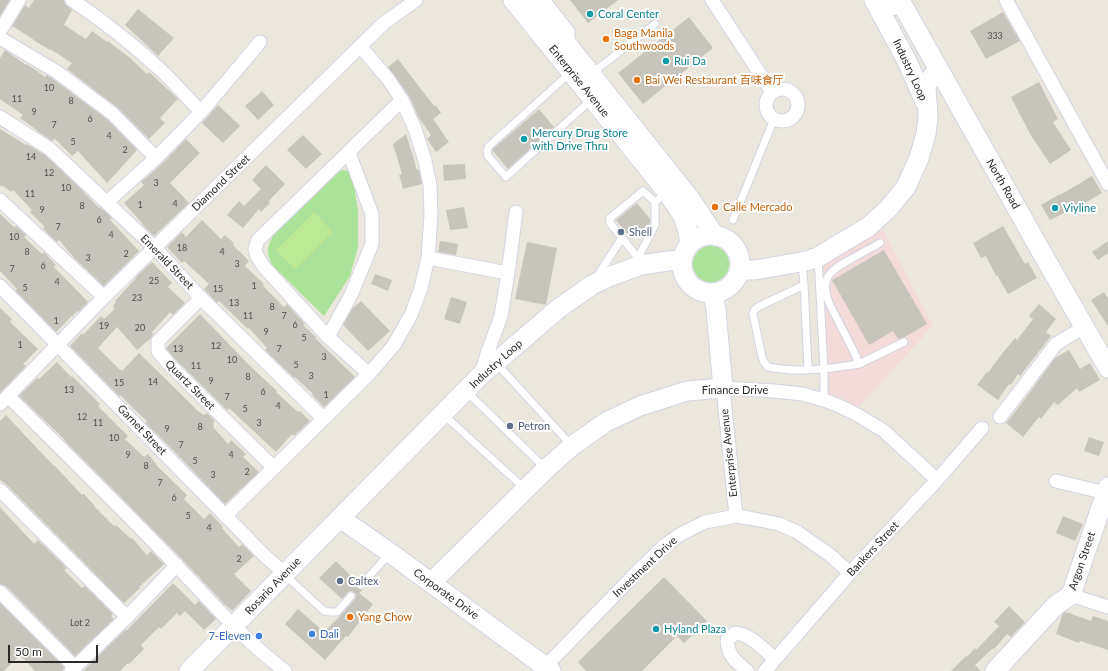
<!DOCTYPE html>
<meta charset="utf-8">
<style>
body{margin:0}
#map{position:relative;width:1108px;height:671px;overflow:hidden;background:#ece7dc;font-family:Lato,sans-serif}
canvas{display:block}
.scale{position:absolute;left:8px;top:645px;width:90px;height:18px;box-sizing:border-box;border:2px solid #2a2a2a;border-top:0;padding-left:5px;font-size:12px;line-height:14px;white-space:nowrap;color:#2a2a2a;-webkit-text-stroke:3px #fff;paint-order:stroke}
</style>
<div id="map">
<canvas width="1108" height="671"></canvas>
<div class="scale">50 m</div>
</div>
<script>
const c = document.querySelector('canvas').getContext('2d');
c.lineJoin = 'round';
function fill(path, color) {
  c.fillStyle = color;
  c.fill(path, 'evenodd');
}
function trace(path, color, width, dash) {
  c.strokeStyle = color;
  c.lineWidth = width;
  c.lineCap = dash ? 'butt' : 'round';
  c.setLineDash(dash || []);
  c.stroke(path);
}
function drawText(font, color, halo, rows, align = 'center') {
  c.font = font + ' Lato,"Noto Sans SC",sans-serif';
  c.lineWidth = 4;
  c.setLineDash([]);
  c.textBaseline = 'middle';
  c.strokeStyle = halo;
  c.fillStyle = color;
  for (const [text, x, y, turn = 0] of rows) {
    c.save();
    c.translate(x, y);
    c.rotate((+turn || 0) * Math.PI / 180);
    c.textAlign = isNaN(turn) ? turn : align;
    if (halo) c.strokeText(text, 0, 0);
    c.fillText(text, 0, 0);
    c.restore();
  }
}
const medical = new Path2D(`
 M883,229L933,326L859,407L843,399L829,394V376L823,265Z`);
const green = new Path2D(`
 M341,170L349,171L353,180L358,210V247L350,276L324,316L272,265C267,254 266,248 273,236Z
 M693 264a18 18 0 1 1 36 0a18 18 0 1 1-36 0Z`);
const pitch = new Path2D(`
 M314,212L333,232L295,269L276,250Z`);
const building = new Path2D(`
 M0,0H10L0,16Z
 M34,0H64L65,4L72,10L64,25L86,39L92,31L107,42L108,41L130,58L147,74L149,72L178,99L160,118L165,123L149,139L118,108L67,69L72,63L50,49V50L33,40V39L12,26L25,5L29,8Z
 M570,0H618L588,23Z
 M138,9L174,38L158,56L125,25Z
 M1003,12L1020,41L986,59L970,31Z
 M689,17L713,48L643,104L618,73Z
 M5,50L26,65L27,64L45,77L47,75L53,79L108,120L137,150L107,183L78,151L72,156L55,139L52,141L37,131H38L20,118L23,115L0,99V58Z
 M398,59L434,106H436L441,113L433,119L449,142L436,152L427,139L431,135L419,118L409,96L388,67Z
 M1039,82L1058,119L1053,122L1071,150L1050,164L1030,134L1011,97Z
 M262,91L274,105L258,120L245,106Z
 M218,105L240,126L223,143L202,123Z
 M539,109L554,127L508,169L493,151V149Z
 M0,129L26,145L27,144L45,155L80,188L99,208L100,207L112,218L110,220L139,251L104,286L75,259L59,240L57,242L49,235L43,228L45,227L30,212L32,210L13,190L11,192L3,186H0Z
 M406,134L416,166L415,167H416L417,170H419L422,184L403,189L399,175L402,174L393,144Z
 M303,135L322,154L306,169L287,150Z
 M186,139L200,153L170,183L189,203L154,236L144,226L142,225L143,224L124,203L144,185L141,182L162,164Z
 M465,164L466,179L444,181L443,165Z
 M266,165L285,184L268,202L270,203L261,212L259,209L243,228L227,215L239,201L244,206L261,189L252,180Z
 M1092,176L1102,193L1073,210L1072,209L1050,220L1041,205L1060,194V195Z
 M637,203L650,219V223L631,239L616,220Z
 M464,207L468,228L450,230L446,210Z
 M0,214L14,227L16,226L26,235L24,237L42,254L44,252L56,265L54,267L88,302L78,312L77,311L56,332L15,290L17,289L0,271Z
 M202,220L221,239L225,235L234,243L233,245L249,261L245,266L264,284L263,286L284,307L287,304L305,324L303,325L316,337L315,338L355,377L324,407L312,395L313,394L295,377L294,378L265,350L267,348L249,328L248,329L219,301L217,303L207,292L204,289L209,284L184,261L182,263L167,247L182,232L186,237Z
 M1003,226L1025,264L1028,262L1037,278L1008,294L997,275L996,276L986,256L981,258L973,243Z
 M440,241L458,244L456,255L438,252Z
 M1108,241V253L1098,260L1092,252Z
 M527,242L557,248L546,305L515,299Z
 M884,250L927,324L905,337L898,339L893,331L869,345L832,280Z
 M152,262L172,283L168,287L185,303L173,315L170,312L152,332L153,334L151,338L137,350L117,327L98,348L120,370L121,369L122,371L139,353L198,411L204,415L207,413L215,421L213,423L214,425L213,427L228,444L231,440L246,454L243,457L259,472L225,504L165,442L145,423L147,421L140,415L120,395L119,396L70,346L82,333L83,335L101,316L104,319L115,309L113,306L116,302L115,301L136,278H135Z
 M375,274L392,280L388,291L371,284Z
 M1104,292L1108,298V326L1091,300Z
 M451,297L467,302L460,324L444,319Z
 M361,301L390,331L368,351L343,325L352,309Z
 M1039,304L1056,319L1046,332L1051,336L1020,376L1018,374L1011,385L1009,384L998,400L977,385L987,372L988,373L1001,355L1015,338L1017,340L1033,319L1029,316Z
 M0,308L12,319L10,322L38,349L23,364L26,366L0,393Z
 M200,314L249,365L277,391L276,392L298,412L300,411L310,421L294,436L292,434L276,452L229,408L227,410L174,358L166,348Z
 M1069,350L1080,369L1090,363L1100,380L1079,392L1077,388L1058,405L1054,402L1041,419L1039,417L1023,437L1006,423L1021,404L1055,358Z
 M57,362L71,377L72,376L100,404L98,406L128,436L125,439L144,457L148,454L157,465V466L187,495L184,499L204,519L210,513L223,527L222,528L239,547L242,544L254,556L234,574L251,591L232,611L228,607H227L183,560L64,440V439L19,396L37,378L39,379Z
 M6,415L35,446L53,465H54L82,495L84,494L95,506H94L114,526L116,525L131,539L132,538L147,555L151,551L164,564L139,587L140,588L124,603L6,484L0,480V421Z
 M1089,437L1104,442L1099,456L1084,451Z
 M0,507L34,544L38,540L67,568L64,570L82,588L85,586L113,614L111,616L114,619L75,656L6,586L0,584Z
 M1063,516L1083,524L1075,541L1056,533Z
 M336,561L357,582L356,584L357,588L363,590L359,593L373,604L348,637L346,636L325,660L285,624L298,609L324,632L341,615L355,599L356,594L352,591L348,592L342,599L319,578Z
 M664,577L707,621L684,643L677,636L642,671H586L578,662Z
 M173,583L195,605L199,601L216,619L204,630L185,611L180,616L177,613L161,629L159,627L141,645L144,649L129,664L128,663L120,671H83L125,630L126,631Z
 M0,603L64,667L63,671H35L20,655L4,671H0Z
 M1009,606L1025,622L1011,637L1007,634L994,649L993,648L975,665L981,671H951L966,656L967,657L975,648L976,650L999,626L994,622Z
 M1066,612L1091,621L1093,616L1108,621V650L1080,641L1079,643L1056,634L1063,613Z`);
const lane = new Path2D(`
 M547,0L571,31V37L567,41
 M570,73L489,146L487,151L488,156L506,177L591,100
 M591,74L655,24
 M733,220L774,119
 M818,257L824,369V400
 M638,258L610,223V218L643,191L655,202
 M639,261L638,258L655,225V202L667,192
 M802,262L804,285
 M596,278L622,238
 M497,364L572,446
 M859,364L904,342
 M808,369L804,285L760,306L755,309L753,314L762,357L764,362L768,367C798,373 829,369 859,364L854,352L829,303C819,276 831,270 853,258C862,253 871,248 880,243
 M466,391L546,469
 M443,414L525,489
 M285,575L324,611L330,612H337L351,596
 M361,585L383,561L389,552`);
const street = new Path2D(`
 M72,0C102,20 136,47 163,72C176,85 189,99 201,112
 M712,0L772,92
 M1006,0L1108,184
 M0,31L19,0
 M0,38L57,72L113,114L156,158
 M766 105a16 16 0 1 1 32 0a16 16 0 1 1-32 0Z
 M0,117L50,149L155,248L201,298L324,419
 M0,200L104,297
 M107,202L156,158L201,112L260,42
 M428,258L508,273
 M0,286L266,557L285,574
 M201,298L158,341V351L168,363L274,468
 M328,337L351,295L372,244V214L349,153
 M369,374L328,337L264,267L257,256L255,249L258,240L402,100
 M481,375L487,354L501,316L508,273L516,212
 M8,396C65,453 122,508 177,566C212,603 244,640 285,671
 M0,404L104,297L384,23L416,0
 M1000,417L1056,344L1084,327
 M1056,481L1106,493
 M0,490L127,617
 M225,516L369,374L394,345L411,315L421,288L428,258L431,215L430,185L425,161L415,129L402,100L388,79L360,46
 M736,516L723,388L775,391L802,394L824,400L837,405L856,414L884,431L937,480
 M0,592L75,667
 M1071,595L1108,607
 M545,667L637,572L665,545L681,534L705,522L736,516L749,518L779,524L797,532L830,555L850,573
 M71,671L127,617L177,565
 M747,671C735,661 728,656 727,640L735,633C751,634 764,650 775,659
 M765,671L850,573L937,480L982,428`);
const secondary = new Path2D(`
 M513,0L571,72L667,192L683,216L688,231L690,244
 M532,0L691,200L715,236
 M874,0L906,59L925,102
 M875,2L890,6L902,4L1046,260L1108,368
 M682 264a29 29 0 1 1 58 0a29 29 0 1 1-58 0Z
 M739,270H755L806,261L818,257L868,227L888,209L906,187L919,158L926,134L928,117L926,88L928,82L938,69
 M340,518L389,552L551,671
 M431,583L546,469L572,446L606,422L640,406L687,391L723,388L716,310L713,293
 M189,671L481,375L558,309L592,285L611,276L641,265L668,261L682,260
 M995,671L1056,605L1071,595L1108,487`);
const markers = [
 [590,14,4,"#0f9aa8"],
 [606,39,4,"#e8710a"],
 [666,61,4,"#0f9aa8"],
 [637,80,4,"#e8710a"],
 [524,139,4,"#0f9aa8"],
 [715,207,4,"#e8710a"],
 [1055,208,4,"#0f9aa8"],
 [621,232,4,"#5c6f8a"],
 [510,426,4,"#5c6f8a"],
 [340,581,4,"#5c6f8a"],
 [350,617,4,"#e8710a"],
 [656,629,4,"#0f9aa8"],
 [312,634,4,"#3f7fe0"],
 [259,636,4,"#3f7fe0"]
];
const numberNames = [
 ["333",995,36],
 ["10",49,88],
 ["11",17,99],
 ["8",71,101],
 ["9",34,112],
 ["6",90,119],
 ["7",54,125],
 ["4",109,136],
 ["5",73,142],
 ["2",125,150],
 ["14",31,157],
 ["12",49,173],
 ["3",156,183],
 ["10",66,188],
 ["11",30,194],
 ["4",175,204],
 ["1",140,205],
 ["8",82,206],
 ["9",42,210],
 ["6",99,220],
 ["7",58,227],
 ["4",111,235],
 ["10",14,237],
 ["18",182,248],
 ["8",27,252],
 ["4",222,252],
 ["2",126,254],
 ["3",88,258],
 ["3",237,264],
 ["6",43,266],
 ["7",12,269],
 ["25",154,281],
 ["4",57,282],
 ["1",254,286],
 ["5",25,288],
 ["15",218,289],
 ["23",137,298],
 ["13",234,303],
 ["8",272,307],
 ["11",248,316],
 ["7",284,316],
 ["1",56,321],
 ["6",295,325],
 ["19",104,326],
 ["20",140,328],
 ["9",266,332],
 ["5",304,338],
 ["1",20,345],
 ["12",216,346],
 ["13",178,349],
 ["7",279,349],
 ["3",324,357],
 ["10",232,360],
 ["5",296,365],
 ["11",196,366],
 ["3",311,376],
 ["8",248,377],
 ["9",211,381],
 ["14",153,382],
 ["15",119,383],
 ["13",69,390],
 ["6",263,392],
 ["1",326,395],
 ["7",227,397],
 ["4",278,406],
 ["5",245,409],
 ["12",82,417],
 ["11",98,423],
 ["3",259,423],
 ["8",200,427],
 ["9",167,429],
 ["10",114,438],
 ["7",181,445],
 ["9",128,455],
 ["4",231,455],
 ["5",195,461],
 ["8",146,466],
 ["2",247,472],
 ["3",213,475],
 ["7",160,483],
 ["6",174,498],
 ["5",188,516],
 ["4",209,528],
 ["2",239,559],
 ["Lot 2",80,623]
];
const cultureNames = [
 ["Coral Center",598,14],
 ["Rui Da",674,61],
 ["Mercury Drug Store",532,133],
 ["with Drive Thru",532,146],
 ["Viyline",1063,208],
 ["Hyland Plaza",664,629]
];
const foodNames = [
 ["Baga Manila",614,33],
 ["Southwoods",614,46],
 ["Bai Wei Restaurant 百味食厅",645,80],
 ["Calle Mercado",723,207],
 ["Yang Chow",358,617]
];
const streetNames = [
 ["Industry Loop",910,70,65],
 ["Enterprise Avenue",579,81,51],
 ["Diamond Street",221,183,-44],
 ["North Road",1003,184,60],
 ["Emerald Street",167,262,46],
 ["Industry Loop",496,364,-42],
 ["Quartz Street",190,385,45],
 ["Finance Drive",735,390],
 ["Garnet Street",142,430,46],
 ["Enterprise Avenue",729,453,-96],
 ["Bankers Street",873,549,-47],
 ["Argon Street",1082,561,-71],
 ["Investment Drive",645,567,-43],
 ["Rosario Avenue",273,586,-46],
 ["Corporate Drive",446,594,36]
];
const serviceNames = [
 ["Shell",629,232],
 ["Petron",518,426],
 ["Caltex",348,581]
];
const shopNames = [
 ["Dali",320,634],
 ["7-Eleven",251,636,"right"]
];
fill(medical, '#f3dbda');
fill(green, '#abe299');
fill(pitch, '#bde995');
fill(building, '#c7c5bb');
trace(lane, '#d2d3e3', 9);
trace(street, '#d2d3e3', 15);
trace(secondary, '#d2d3e3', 21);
trace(lane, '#fff', 7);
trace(street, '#fff', 13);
trace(secondary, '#fff', 19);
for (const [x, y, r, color] of markers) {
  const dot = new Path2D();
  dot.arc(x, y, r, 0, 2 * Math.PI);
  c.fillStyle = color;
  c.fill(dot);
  trace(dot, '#fff', 1.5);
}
drawText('9px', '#51514e', null, numberNames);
drawText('11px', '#0d838f', '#fff', cultureNames, 'left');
drawText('11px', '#c56008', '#fff', foodNames, 'left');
drawText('11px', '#2a2a2a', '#fff', streetNames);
drawText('11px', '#4e5e75', '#fff', serviceNames, 'left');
drawText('11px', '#366cbe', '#fff', shopNames, 'left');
</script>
